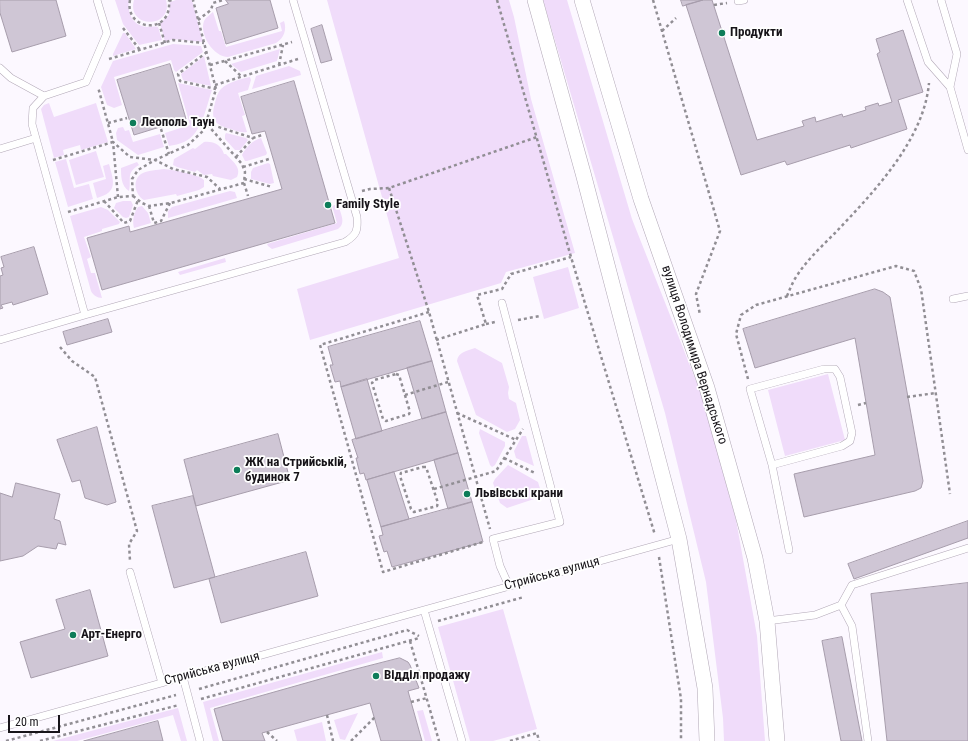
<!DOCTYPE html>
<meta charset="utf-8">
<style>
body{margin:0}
#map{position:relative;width:968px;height:741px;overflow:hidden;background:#fcf8ff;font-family:"Roboto Condensed",sans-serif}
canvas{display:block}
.scale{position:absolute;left:8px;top:715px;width:52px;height:18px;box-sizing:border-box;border:2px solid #171419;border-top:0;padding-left:5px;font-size:12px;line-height:14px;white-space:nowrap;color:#171419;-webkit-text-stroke:3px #fff;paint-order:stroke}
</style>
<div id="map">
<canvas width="968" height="741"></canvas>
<div class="scale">20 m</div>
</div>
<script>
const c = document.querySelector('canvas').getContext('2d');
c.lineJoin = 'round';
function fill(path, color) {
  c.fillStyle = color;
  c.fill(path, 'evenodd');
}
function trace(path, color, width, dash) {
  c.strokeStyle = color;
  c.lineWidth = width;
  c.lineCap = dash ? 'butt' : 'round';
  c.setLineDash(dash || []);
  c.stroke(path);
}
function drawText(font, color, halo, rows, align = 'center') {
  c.font = font + ' "Roboto Condensed",sans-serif';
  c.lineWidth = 3.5;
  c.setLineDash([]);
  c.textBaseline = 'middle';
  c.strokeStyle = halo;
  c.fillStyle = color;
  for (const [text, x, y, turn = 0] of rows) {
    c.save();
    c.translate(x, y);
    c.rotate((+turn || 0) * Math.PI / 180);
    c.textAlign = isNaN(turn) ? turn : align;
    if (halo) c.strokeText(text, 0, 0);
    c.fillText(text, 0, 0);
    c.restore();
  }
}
const green = new Path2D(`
 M115,0H129C127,12 132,25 146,27C150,27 154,26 158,27L162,40L139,45L123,24Z
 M134,0H166C174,29 126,29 134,0Z
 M176,0H192L203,42L173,39L165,42L160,23L169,15L170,2Z
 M327,0H509L514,17L531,99L575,253L506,272L501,283L310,340L297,289L399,258Z
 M543,0H567L632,219L702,396L736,520L757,636L765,741H724L723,718L706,582L665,413Z
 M213,12L219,31H221L226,47L282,31L280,23L284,21C287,30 284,38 276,43L228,57C214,57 199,35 204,21C206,17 210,15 213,12Z
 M123,33H125L136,49L113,56V54Z
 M173,44L201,46L203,52L176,72L174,70L171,60L114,77L122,105L114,108L107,105L101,87L113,61Z
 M280,49L277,61L241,72L231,64Z
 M204,56L211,86L183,80L181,74Z
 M289,66L300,71L301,75L252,89L256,76Z
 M250,77L251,80L248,90L238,93L245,115L242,116L247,132C242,133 236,131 231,129C215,125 210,120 215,103C216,98 218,92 221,89C228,82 241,79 250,77Z
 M178,83L212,90C206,107 202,134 184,142C180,144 174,145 169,146L165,133L190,125Z
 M49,103L54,117L96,103L108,142L81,150L80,145L63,150L64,155L54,158L41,109L44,105Z
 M123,127L125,131L129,130L133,142L160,134L164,147L138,155L117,140L116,133L118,128Z
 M226,133L246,138L248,140L240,150H235L225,139V135Z
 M261,138L267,153L266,155L247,161H245L242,155C246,147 252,141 261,138Z
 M204,142C214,141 221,145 224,154H226C232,161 242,167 237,177L231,180L213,176L212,174L204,175L197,170L195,172L177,167L173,165L174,159L193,148L195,149Z
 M96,151L104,177L76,185L69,160Z
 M66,159L74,188L89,184L93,199L68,207L55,162Z
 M137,162L139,165C125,173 132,180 129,191C121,186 121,176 121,168Z
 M268,163L270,164L274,183L270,184L251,179V172L253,168Z
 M109,164C114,182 118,192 97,198L93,183L106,179L103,166Z
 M164,169C173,170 198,174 204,180V187L199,190L177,196L176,194L144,200C135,195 132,180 141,174C147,170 158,170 164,169Z
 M230,191L235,192L237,198L168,218V211L172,207Z
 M123,201H131L133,205L129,217L126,218L123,217L114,208L116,203Z
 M335,205L339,207C341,215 346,223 338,229L272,249L268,246L267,244L337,223L332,206Z
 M142,206L148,213L151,223L134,228C132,220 134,213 138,207Z
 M101,207L108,210L120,222L119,224L102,229V231L84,237L91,257L87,259L91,273H95L102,298C97,298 93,295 91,291L70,216Z
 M225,258L226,262L180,275L178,272Z
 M568,267L579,308L544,319L533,277Z
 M475,348L502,363L509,387L508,393L509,399L516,403L520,420L515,429L507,432L476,415L457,361C458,352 467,351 475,348Z
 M828,374L845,440L785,456L768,390Z
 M480,429L505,442V446L495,465L492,467L490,465L479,433Z
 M522,436H526L534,466L516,458L514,451Z
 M508,465L538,482L542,495L540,497L507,508L500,503L493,483L495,479Z
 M503,609L537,729L493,741H470L438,627Z
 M382,652L383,658L210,708L219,741H213L203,702Z
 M178,708L187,741H181L173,715L77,741H53Z
 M423,710L432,741H425L417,711Z
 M358,713L345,740L340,739L334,720Z
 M322,722L326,741H297L294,730Z`);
const building = new Path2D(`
 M0,0H56L66,36L12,52L0,13Z
 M226,0H270L278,28L226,44L216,8L228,4Z
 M681,0H703L683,6Z
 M703,0H712L757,140L804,126L802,121L815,117L816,122L842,114L843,117L866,110L865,107L878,103L879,106L892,102L877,54L880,52L876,39L903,30L923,92L898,100L907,129L851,148L850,145L787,165L785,161L741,175L686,5Z
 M322,25L332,60L321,63L311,29Z
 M170,64L186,119L134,135L117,80Z
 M294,81L335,223L102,290L87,238L129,226L130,232L282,189L265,131L252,134L241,97Z
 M34,247L48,294L13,305L12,302L1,305L3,308L0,309V276L3,275L1,268L4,267L1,257Z
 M875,289L883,292L890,297L923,481L921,488L915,491L804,517L794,474L875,455L855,338L755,368L743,329Z
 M108,319L112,332L67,345L63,332Z
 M420,321L432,361L341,387L340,381L335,382L330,365H333L328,347Z
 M432,361L446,412L422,419L407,368Z
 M367,379L382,431L356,439L341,387Z
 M446,412L458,453L366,480L364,473L360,474L356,458H358L352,440Z
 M97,427L116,502L107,505L85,498L80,480L72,482L57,440Z
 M278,434L290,480L196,506L184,460Z
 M458,453L472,502L448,509L434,460Z
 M394,472L409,519L381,527L367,480Z
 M16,483L60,494L54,519L60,521L66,545L58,543L56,549L38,546L23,556L0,561V493L12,497Z
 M193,496L215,577L174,588L152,506Z
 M472,502L483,542L392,567L387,551L384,552L379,536L383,535L381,527Z
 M968,521V538L854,579L848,564Z
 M306,552L318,596L221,623L209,579Z
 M968,583V741H887L871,594Z
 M90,590L108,656L31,678L20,642L65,629L56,600Z
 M842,637L862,741H841L822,641Z
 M400,658L408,662L410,665L419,688L408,691L422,741H381L370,703L262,733L265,741H223L214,709L352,670Z
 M158,721L163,741H84Z`);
const path = new Path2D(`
 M130,0C124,31 172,36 169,1L172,0
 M497,0L571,257L655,535
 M653,0L720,231L696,294L700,315
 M714,5L727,3
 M198,20L211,10L213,3L223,0
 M159,23L165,43
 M123,28L140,50
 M662,31L676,18
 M207,52L178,74L180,81L216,89
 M109,59L173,40L204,43
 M225,61L241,76
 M210,65L292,42
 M279,65L283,45
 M215,85L298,59
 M108,123L127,118
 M161,129L169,154
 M236,157L253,138
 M53,160L113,142L98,87
 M243,167L269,159
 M244,179L272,187
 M244,183L248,196
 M389,188L429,312L490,529
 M362,191L370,189L389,188L537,137
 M133,196L142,203L149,206L171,203L244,183L245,172L242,164L206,123L253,138L262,135
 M118,197L113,142L130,157L155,160L173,169L207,177L220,189
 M104,201L124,223L130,221L138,200
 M149,206L154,223L161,221L170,203
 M68,212L118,197L133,196L132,179L138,170L155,160L188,145L204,130L206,123L216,89L193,0
 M787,296C790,289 793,281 798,274C808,259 822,246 835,233C873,193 924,140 929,83
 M429,312L320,345L383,572L483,542
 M518,320L540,316
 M486,324L495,322
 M436,340L486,324L477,295L502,289L511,274L571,257
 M60,347L72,361L95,377L137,531L129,544L130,561
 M396,374L399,375L410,412L409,414L386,421L383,419L372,383L374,380Z
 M748,379L736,334L741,315L756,305L896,266L914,271L921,289L950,494
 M405,395L448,382
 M907,397L936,393
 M858,405L866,403
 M457,413L516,440
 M504,458L535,473
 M423,467H426L438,503L437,506L414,512L411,509L400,476L401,473Z
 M434,489L496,471L523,429
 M659,557L681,699V741
 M438,621L524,597
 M410,641L439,741
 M199,689L407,630L419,636
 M201,699L419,638
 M411,702L427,698
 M327,715L333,741
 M267,732L277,741
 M6,741L176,695
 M40,741L179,705
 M351,741L375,717
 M510,741L537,733L539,741`);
const service = new Path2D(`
 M97,0L107,33L86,82L44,96L33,108L32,124L85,315L345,242C357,235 358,230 357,217L293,0
 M738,0V1L744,0
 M907,0L928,62L950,87
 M941,0L957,54L950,87L968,150
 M0,68L11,78L44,96
 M0,149L36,138
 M953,299L968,296
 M502,303L560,522L493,539L500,566L509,586
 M0,340L85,315
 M772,465L842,446L850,441L852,433L840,377L835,369H824L750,389L772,465L789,550
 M130,572L162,683
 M841,605L852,585L968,548
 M424,610L462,741
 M767,621L815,615L841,605L852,626L868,741
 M183,677L200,741
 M0,728L679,539`);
const minor = new Path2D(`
 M535,0L583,173L679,539L705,688L707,741
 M582,0L641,199L707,388L755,558L767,621L777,741`);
const markers = [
 [722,33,4,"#0d7d59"],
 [133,123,4,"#0d7d59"],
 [328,205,4,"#0d7d59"],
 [237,470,4,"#0d7d59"],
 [467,494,4,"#0d7d59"],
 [73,635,4,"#0d7d59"],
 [376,676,4,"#0d7d59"]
];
const poiNames = [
 ["Продукти",730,33],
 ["Леополь Таун",141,123],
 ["Family Style",336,205],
 ["ЖК на Стрийській,",245,463],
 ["будинок 7",245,478],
 ["Львівські крани",475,494],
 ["Арт-Енерго",81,635],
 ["Відділ продажу",384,676]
];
const streetNames = [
 ["вулиця Володимира Вернадського",694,355,72],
 ["Стрийська вулиця",552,574,-15],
 ["Стрийська вулиця",212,669,-15]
];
fill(green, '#f0dcfa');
fill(building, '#cfc6d5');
trace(building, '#a79dac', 1);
trace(service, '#b2a8b7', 8);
trace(minor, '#b2a8b7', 16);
trace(path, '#918e94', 2.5, [3, 3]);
trace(service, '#fff', 7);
trace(minor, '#fff', 15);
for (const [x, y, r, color] of markers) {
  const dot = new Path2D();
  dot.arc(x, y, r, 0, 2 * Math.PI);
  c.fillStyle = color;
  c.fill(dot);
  trace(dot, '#fff', 1.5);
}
drawText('bold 13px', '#171419', '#fff', poiNames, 'left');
drawText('13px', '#171419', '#fff', streetNames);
</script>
